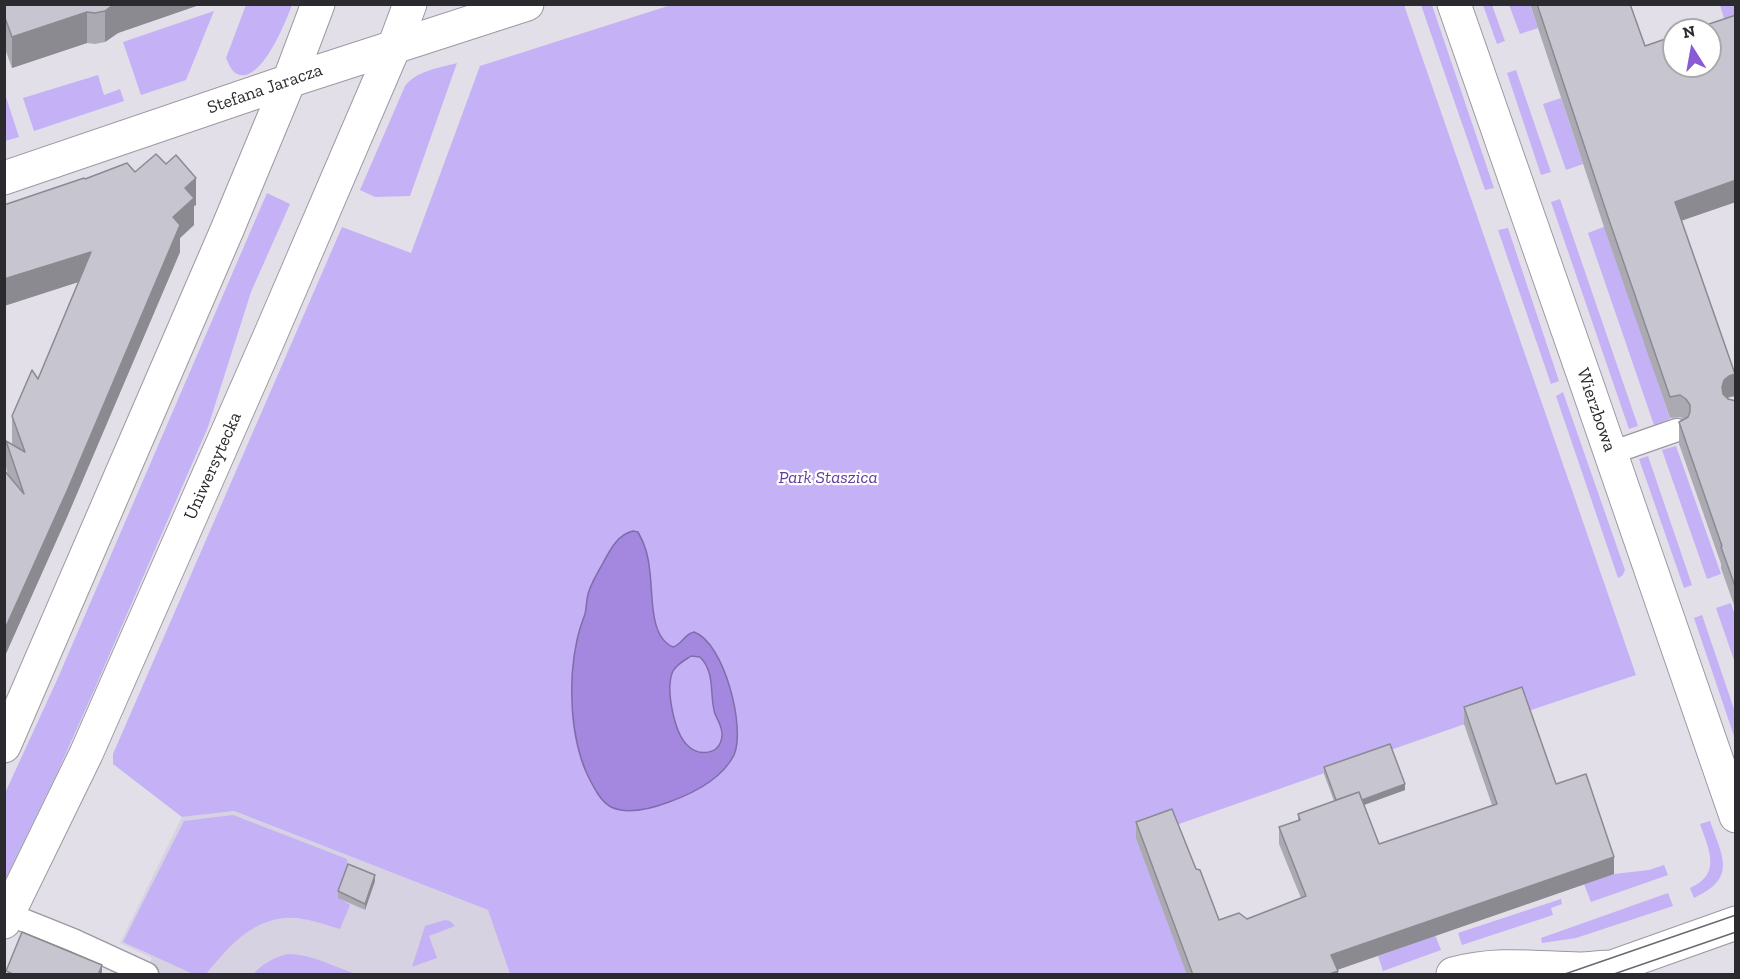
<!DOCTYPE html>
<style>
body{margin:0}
#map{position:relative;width:1740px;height:979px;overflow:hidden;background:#e2dfe9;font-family:"Zilla Slab",serif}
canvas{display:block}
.frame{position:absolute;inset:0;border:6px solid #2b2a2e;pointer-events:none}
.north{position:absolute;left:1662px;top:18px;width:60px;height:60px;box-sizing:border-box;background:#fff;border:2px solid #aaaaab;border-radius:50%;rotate:349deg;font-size:16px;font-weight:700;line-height:24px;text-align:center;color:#2b2a2e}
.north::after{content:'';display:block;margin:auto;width:21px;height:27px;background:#885bd5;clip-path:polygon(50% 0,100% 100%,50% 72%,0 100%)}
</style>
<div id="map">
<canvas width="1740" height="979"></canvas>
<div class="frame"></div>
<div class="north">N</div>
</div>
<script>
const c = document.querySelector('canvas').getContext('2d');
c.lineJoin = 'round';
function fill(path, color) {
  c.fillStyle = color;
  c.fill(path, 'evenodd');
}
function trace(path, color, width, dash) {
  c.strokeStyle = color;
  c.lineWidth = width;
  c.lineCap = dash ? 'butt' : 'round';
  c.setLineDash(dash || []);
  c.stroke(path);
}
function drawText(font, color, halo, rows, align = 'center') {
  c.font = font + ' "Zilla Slab",serif';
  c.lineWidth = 4.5;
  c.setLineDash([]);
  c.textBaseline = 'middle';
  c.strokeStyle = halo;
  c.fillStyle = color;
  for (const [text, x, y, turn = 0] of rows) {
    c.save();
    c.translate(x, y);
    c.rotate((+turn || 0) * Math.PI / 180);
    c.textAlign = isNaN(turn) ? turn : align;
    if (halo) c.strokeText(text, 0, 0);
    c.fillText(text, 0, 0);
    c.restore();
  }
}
const built = new Path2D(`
 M233,811L488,910L510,974H144L152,958L120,943L182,817Z`);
const green = new Path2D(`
 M246,5H292C286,21 261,85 237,74C231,71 229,64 226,58Z
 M671,5H1404L1636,675L1525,712L1522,704L1136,839L1187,974H510L488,910L234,811L182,817L113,764V754L342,227L411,253L480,66Z
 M1421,5H1432L1494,188L1485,190Z
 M1483,5H1492L1505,41L1497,44Z
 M1509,5H1530L1538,28L1520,34Z
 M1720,5H1735V36L1730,38Z
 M214,11L186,80L141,95L123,42Z
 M457,63L410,196L375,197L360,190L405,86C416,71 439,68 457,63Z
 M1516,70L1551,172L1541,175L1507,73Z
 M98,75L104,95L120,89L124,101L34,131L23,98Z
 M4,91L19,137L5,141H4Z
 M1561,98L1583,164L1566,170L1543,104Z
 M267,193L290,204L251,292L208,427L95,688L58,771L5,880V793L57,680Z
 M1560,199L1638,426L1629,429L1551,202Z
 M1606,226L1608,239L1647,350L1670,419L1654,425L1588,233Z
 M1508,228L1559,381L1551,384L1498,230Z
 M1563,392L1625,570L1622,576L1618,578L1556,396Z
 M1676,446L1721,574L1707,579L1662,450Z
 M1648,456L1692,585L1684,588L1639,459Z
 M1731,603L1735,616V663L1716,608Z
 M1702,615L1735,712V739L1694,618Z
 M233,815L347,859L348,871L338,897L350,905L340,929C323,924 303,916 285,918C249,921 227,949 206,974H193L123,942L184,821Z
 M1710,821C1723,858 1737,878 1694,898L1690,888C1722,874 1709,850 1700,824Z
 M1664,865L1668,875L1591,902L1584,884L1614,874L1649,870Z
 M1668,893L1673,906L1576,938L1542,943L1541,938Z
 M1561,899L1562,904L1551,908L1553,915L1462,945L1458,933Z
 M445,920L450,921L455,926L429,936L437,958L412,967L425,926Z
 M1435,935L1441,950L1383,971L1378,956Z
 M288,954C311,954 333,966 355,974H253C263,964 274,957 288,954Z`);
const water = new Path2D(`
 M633,531L638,532C645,544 649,559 650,573C653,594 649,637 673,647C682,645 684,634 694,632C724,642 746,728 734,755C722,779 694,793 669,802C653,808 628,815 611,807C600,801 593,786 587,774C570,736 568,681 577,640C579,631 582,622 585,614C587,606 586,599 589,591C592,582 598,572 603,563C610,550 618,534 633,531ZM691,656L700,657C716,673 709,695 715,714C718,721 723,728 722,736C720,755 699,757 687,745C674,732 665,688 673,671C677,664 685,660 691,656Z`);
const service = new Path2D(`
 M1611,453L1677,430
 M8,914L73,940L147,974`);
const tertiary = new Path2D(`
 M1454,4L1585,379L1736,816
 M4,178L289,81L527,4
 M1453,974C1498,962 1534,968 1579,969C1590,969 1601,967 1612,967
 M1595,974L1612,967L1736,923`);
const secondary = new Path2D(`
 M4,746L227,230L289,81L318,4
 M4,922L86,754L269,338L394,47L410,4`);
const tram = new Path2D(`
 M1565,974L1736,915
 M1614,974L1736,932`);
const wall = new Path2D(`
 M4,4H202L118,33L105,42L95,44L87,43L12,68L4,46Z
 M1530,4H1630L1682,221L1735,396L1727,398L1736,401V611L1721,568V564L1679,444V422L1684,419L1680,417L1670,418L1608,239Z
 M135,172L196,205L194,206V225L180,238V252L67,517L4,658V470L8,475L6,467V441L13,445L12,443V416L38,379L78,282L4,306V205L85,179Z
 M1464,707L1556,784L1614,874L1337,970L1338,975H1187L1136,839V822L1196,869L1219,920L1247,919L1301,898L1279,844V827L1298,820V814L1334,801L1324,774V767L1405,790L1364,805L1379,844L1492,805L1464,724Z
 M375,881L365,910L338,898V891Z`);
const shadedWall = new Path2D(`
 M114,4H202L118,33L105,42V11Z
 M87,12V43L12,68V37Z
 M196,178V205L194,206V225L180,238V252L67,517L4,658V631L185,188Z
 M1736,180V202L1675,223V202Z
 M91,252V278L4,306V279Z
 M1735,374V396L1729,397L1724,402L1722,387L1724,380L1729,376Z
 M1405,784V790L1339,814V808Z
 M1614,857V874L1331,972V955Z
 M375,875V881L365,910V904Z
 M102,965V975H98Z
 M1338,971V975H1327Z`);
const building = new Path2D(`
 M4,4H114L105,11L95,13L87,12L12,37L4,15Z
 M1537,4H1630L1645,46L1674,36V66H1710V30H1691L1736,15V180L1675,202L1735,374L1729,376L1724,380L1722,387L1723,394L1728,399L1736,401V589L1721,547L1722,546L1679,422L1688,417L1690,412V405L1686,399L1680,395L1670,397L1608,217Z
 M156,154L166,164L176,155L196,178L185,188L194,198L173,217L180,225L67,491L4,631V470L24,494L6,441L25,452L12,416L32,370L38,379L91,252L4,279V205L84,178L85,179L127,163L135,172Z
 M1522,687L1556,784L1586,774L1614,857L1331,955L1338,971L1327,975H1193L1136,822L1172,809L1196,869L1200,870L1219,920L1239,913L1247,919L1306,896L1279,827L1300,820L1298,814L1359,792L1379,844L1497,804L1464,707Z
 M1390,744L1405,784L1362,800L1359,792L1336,800L1324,767Z
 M348,864L375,875L365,904L338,891Z
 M22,932L102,965L98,975H11V973L6,971Z`);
const streetNames = [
 ["Stefana Jaracza",265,89,-19],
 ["Wierzbowa",1596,410,71],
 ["Uniwersytecka",213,466,-66]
];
const parkNames = [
 ["Park Staszica",828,478]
];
fill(built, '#d6d2e2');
fill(green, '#c5b1f5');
fill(water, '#a488df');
trace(water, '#806caa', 1.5);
trace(service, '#9b99a2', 25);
trace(tertiary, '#9b99a2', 35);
trace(secondary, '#9b99a2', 35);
trace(service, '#fff', 22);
trace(tertiary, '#fff', 33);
trace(secondary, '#fff', 33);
trace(tram, '#6b6970', 1.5);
fill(wall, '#aba9b2');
fill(shadedWall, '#8b8a91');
fill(building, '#c7c5cf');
trace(building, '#8b8a91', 1.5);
drawText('18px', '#2b2a2e', '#fff', streetNames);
drawText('italic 18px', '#623ba0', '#fff', parkNames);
</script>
